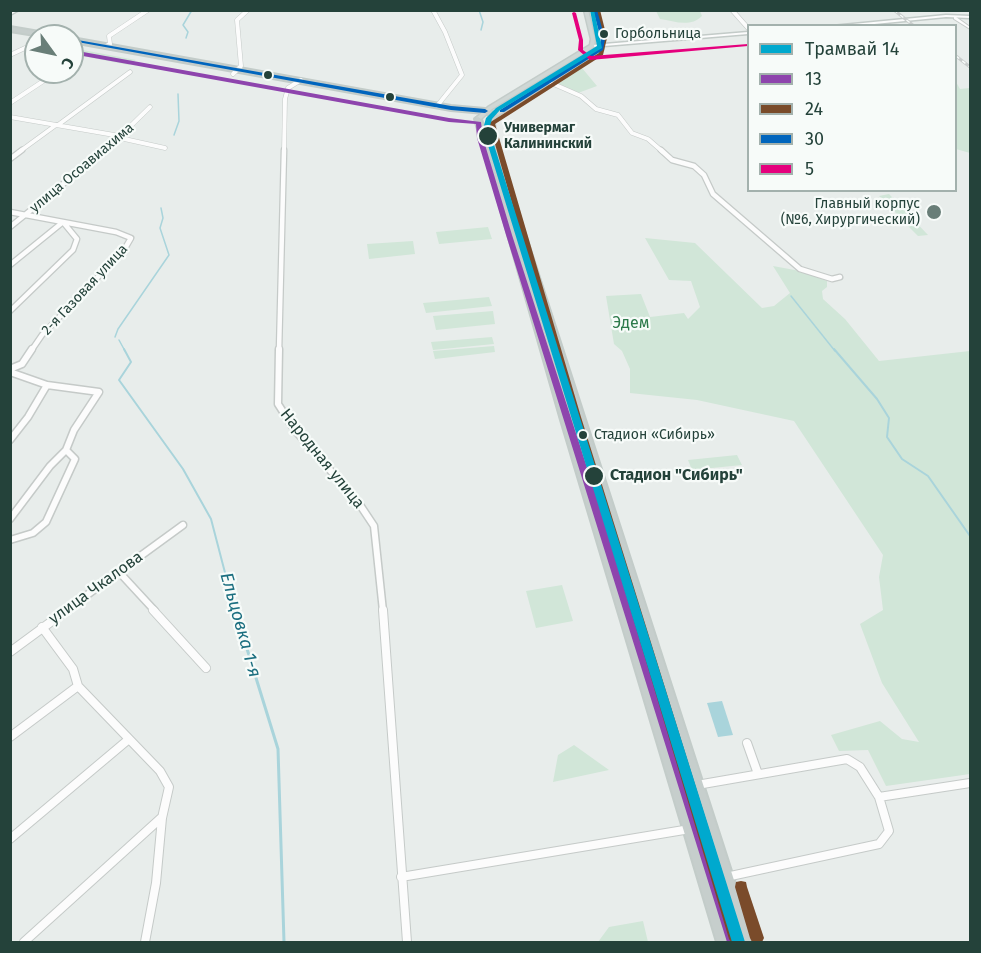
<!DOCTYPE html>
<meta charset="utf-8">
<style>
body{margin:0}
#map{position:relative;width:981px;height:953px;overflow:hidden;background:#e8edeb;font-family:"Fira Sans",sans-serif}
canvas{display:block}
.frame{position:absolute;inset:0;border:12px solid #24423a;pointer-events:none}
.legend{position:absolute;left:747px;top:24px;width:210px;height:168px;box-sizing:border-box;background:#f7fbf9;border:2px solid #a3b1ad;margin:0;padding:8px 10px;list-style:none;font-size:18px;color:#24423a}
.legend li{display:flex;align-items:center;gap:12px;height:30px}
.legend b{width:30px;border:2px solid #a3b1ad}
.north{position:absolute;left:24px;top:24px;width:60px;height:60px;box-sizing:border-box;background:#f7fbf9;border:2px solid #a3b1ad;border-radius:50%;rotate:123deg;font-size:16px;font-weight:700;line-height:24px;text-align:center;color:#24423a}
.north::after{content:'';display:block;margin:auto;width:21px;height:27px;background:#697e78;clip-path:polygon(50% 0,100% 100%,50% 72%,0 100%)}
</style>
<div id="map">
<canvas width="981" height="953"></canvas>
<div class="frame"></div>
<ul class="legend">
<li><b style="height:8px;background:#00a9ce"></b>Трамвай 14</li>
<li><b style="height:8px;background:#8e44ad"></b>13</li>
<li><b style="height:8px;background:#7a4b2a"></b>24</li>
<li><b style="height:8px;background:#0065bd"></b>30</li>
<li><b style="height:8px;background:#e5007d"></b>5</li>
</ul>
<div class="north">С</div>
</div>
<script>
const c = document.querySelector('canvas').getContext('2d');
c.lineJoin = 'round';
function fill(path, color) {
  c.fillStyle = color;
  c.fill(path, 'evenodd');
}
function trace(path, color, width, dash) {
  c.strokeStyle = color;
  c.lineWidth = width;
  c.lineCap = dash ? 'butt' : 'round';
  c.setLineDash(dash || []);
  c.stroke(path);
}
function drawText(font, color, halo, rows, align = 'center') {
  c.font = font + ' "Fira Sans",sans-serif';
  c.lineWidth = 4.5;
  c.setLineDash([]);
  c.textBaseline = 'middle';
  c.strokeStyle = halo;
  c.fillStyle = color;
  for (const [text, x, y, turn = 0] of rows) {
    c.save();
    c.translate(x, y);
    c.rotate((+turn || 0) * Math.PI / 180);
    c.textAlign = isNaN(turn) ? turn : align;
    if (halo) c.strokeText(text, 0, 0);
    c.fillText(text, 0, 0);
    c.restore();
  }
}
const green = new Path2D(`
 M656,11H700L702,16C690,28 674,21 660,19Z
 M72,48L136,60L129,65L72,54Z
 M582,68L597,86L578,93L556,83Z
 M956,82L960,89L970,88V153L956,149Z
 M889,194L928,235L918,236L906,224L910,221L904,215H898L879,196Z
 M488,227L492,239L439,244L436,232Z
 M645,238L695,243L762,308L774,306L790,293L773,266L800,271L827,281V287L822,291L823,299L845,319L879,361L970,351V774L886,786L868,750L839,751L831,735L880,721L902,739L919,742L882,683L860,624L883,610L879,577L883,555L794,421L697,400L630,393V369L622,351L614,344L606,296L641,294L650,317L684,313L688,319L700,307L691,281L669,280Z
 M413,241L415,254L369,259L367,244Z
 M489,297L492,306L426,313L423,303Z
 M493,311L495,324L436,330L433,316Z
 M492,337L494,344L433,350L431,342Z
 M494,346L495,352L435,359L433,351Z
 M737,455L742,465L692,470L688,460Z
 M562,585L573,621L536,628L526,591Z
 M574,745L609,770L553,782L558,755Z
 M643,921L648,942H598L609,927Z`);
const water = new Path2D(`
 M722,701L733,735L718,737L707,703Z`);
const streamFar2 = new Path2D(`
 M479,10L483,22L481,30
 M186,38L188,32L183,25L192,10
 M174,135L179,121L178,94
 M791,296L835,351
 M115,337L118,329L169,255L160,228L163,218L161,208
 M119,340L125,351`);
const streamFar1 = new Path2D(`
 M124,349L131,362L119,380L183,469L211,519L235,611
 M834,349L877,399L889,418L887,437L902,459L928,476L970,536`);
const stream = new Path2D(`
 M235,610L278,749L284,942`);
const minorFar3 = new Path2D(`
 M433,10L445,32L462,75L437,106
 M732,10L748,28
 M106,46L110,44L109,36L148,10
 M10,55L25,48
 M72,62L78,58
 M233,74L241,66L237,20L248,10
 M549,82L581,96L596,109L618,115L632,133L648,139L663,152
 M10,103L57,72
 M10,117L120,136
 M58,125L130,72
 M120,138L165,148
 M19,152L56,125
 M104,152L150,107
 M284,152L285,99L288,88L301,80`);
const minorFar2 = new Path2D(`
 M661,150L672,160L694,166L704,175L713,194L800,269L832,279L840,277
 M10,159L22,150
 M10,212L63,222L77,239L73,250L10,311
 M10,227L105,150
 M10,265L63,222L116,232L131,238L124,250L42,335L31,351
 M279,351L284,150`);
const minorFar1 = new Path2D(`
 M279,349L278,404L294,429L358,502L374,526L383,611
 M10,369L22,364L32,349
 M10,372L47,385L28,417L10,440
 M10,519L50,466L66,450L74,430L99,392L47,385
 M10,540L33,533L46,522L75,459L66,450
 M119,572L155,611
 M65,611L183,525`);
const minor = new Path2D(`
 M153,610L206,668
 M383,610L407,942
 M42,627L73,669L78,686L160,771L169,787L162,818L156,883L145,942
 M10,652L67,610
 M10,737L78,686
 M747,743L758,774
 M697,785L847,759L860,767L879,797
 M10,839L129,739
 M401,877L708,826
 M726,877L879,844L889,831L879,797L970,783
 M24,942L161,818`);
const tertiary = new Path2D(`
 M954,17H956L970,27V29L954,19Z`);
const secondary = new Path2D(`
 M13,10H19L10,15V12Z
 M946,15L970,16V18L946,17L854,26H832Z
 M748,32V34L592,47L590,46L592,45Z`);
const primary = new Path2D(`
 M584,10H588L595,39L594,47L492,109L480,120H476V118L488,107L590,45L591,39Z
 M593,10H597L605,39L603,50L497,116H493V114L599,48L601,39Z`);
const trunk = new Path2D(`
 M10,27L51,34L54,36H41L10,31Z
 M72,38L451,106L485,109L497,114L498,115L494,121L495,135L524,231L754,942H738L516,231L489,135L488,121L491,116L484,113L451,110L72,42Z
 M478,117L481,119L571,420L733,942H717L561,420L475,119Z`);
const rail = new Path2D(`
 M894,10L914,26
 M956,56L970,67`);
const bus1 = new Path2D(`
 M72,50L449,118L481,122L483,138L512,235L740,942H727L506,235L477,138L476,124L449,122L72,54Z`);
const bus2 = new Path2D(`
 M596,10H600L607,38L603,55L495,124L581,417L743,939L741,942H731L729,939L573,417L489,123L599,53L603,38Z
 M741,881L746,882L747,887L764,938L762,942H752L750,938L735,887L736,882Z`);
const bus3 = new Path2D(`
 M593,10H597L605,39L603,50L504,112H500V110L599,48L601,39Z
 M72,39L451,106L485,109L488,111L485,113L451,110L72,41Z`);
const bus4 = new Path2D(`
 M574,12L576,13L583,40V50L591,56L748,44V46L590,60L578,50L579,40L572,13Z`);
const tram1 = new Path2D(`
 M590,10H594L602,48L500,110L492,119L489,129L745,942H732L483,129L486,118L496,108L597,46Z`);
const markers = [
 [604,34,5,"#24423a"],
 [268,75,5,"#24423a"],
 [390,97,5,"#24423a"],
 [488,136,10,"#24423a"],
 [934,212,8,"#697e78"],
 [583,435,5,"#24423a"],
 [594,476,10,"#24423a"]
];
const busNames = [
 ["Горбольница",615,34],
 ["Стадион «Сибирь»",594,435]
];
const farStopnames = [
 ["Универмаг",504,128],
 ["Калининский",504,144]
];
const farStreetnames = [
 ["улица Осоавиахима",82,168,-40],
 ["2-я Газовая улица",85,290,-47]
];
const farPoinames = [
 ["Главный корпус",920,204],
 ["(№6, Хирургический)",920,220]
];
const parkNames = [
 ["Эдем",631,324]
];
const streetNames = [
 ["Народная улица",322,459,51],
 ["улица Чкалова",96,588,-36]
];
const stopNames = [
 ["Стадион \"Сибирь\"",610,476]
];
const waterNames = [
 ["Ельцовка 1-я",240,625,74]
];
fill(green, '#d1e6d8');
fill(water, '#a9d4db');
trace(streamFar2, '#a9d4db', 1.5);
trace(streamFar1, '#a9d4db', 2);
trace(stream, '#a9d4db', 3);
trace(minorFar3, '#c5cac8', 5);
trace(minorFar2, '#c5cac8', 7);
trace(minorFar1, '#c5cac8', 9);
trace(minor, '#c5cac8', 10);
trace(tertiary, '#c5cac8', 2);
trace(secondary, '#c3cbc8', 3);
trace(primary, '#c3ccc9', 3);
trace(trunk, '#c3ccc9', 4);
trace(minorFar3, '#fcfcfc', 4);
trace(minorFar2, '#fcfcfc', 4.5);
trace(minorFar1, '#fcfcfc', 6);
trace(minor, '#fcfcfc', 8);
fill(tertiary, '#fcfcfc');
fill(secondary, '#fcfcfc');
fill(primary, '#cfd7d5');
fill(trunk, '#c6cecc');
trace(rail, '#c9cdcc', 3);
trace(rail, '#f7fbf9', 1.5, [4]);
fill(bus1, '#8e44ad');
fill(bus2, '#7a4b2a');
fill(bus3, '#0065bd');
fill(bus4, '#e5007d');
fill(tram1, '#00a9ce');
for (const [x, y, r, color] of markers) {
  const dot = new Path2D();
  dot.arc(x, y, r, 0, 2 * Math.PI);
  c.fillStyle = color;
  c.fill(dot);
  trace(dot, '#f7fbf9', 2);
}
drawText('14px', '#24423a', '#f7fbf9', busNames, 'left');
drawText('bold 14px', '#24423a', '#f7fbf9', farStopnames, 'left');
drawText('14px', '#24423a', '#f7fbf9', farStreetnames);
drawText('14px', '#24423a', '#f7fbf9', farPoinames, 'right');
drawText('16px', '#2d7a4b', '#f7fbf9', parkNames);
drawText('16px', '#24423a', '#f7fbf9', streetNames);
drawText('bold 16px', '#24423a', '#f7fbf9', stopNames, 'left');
drawText('italic 18px', '#1c6f80', '#f7fbf9', waterNames);
</script>
